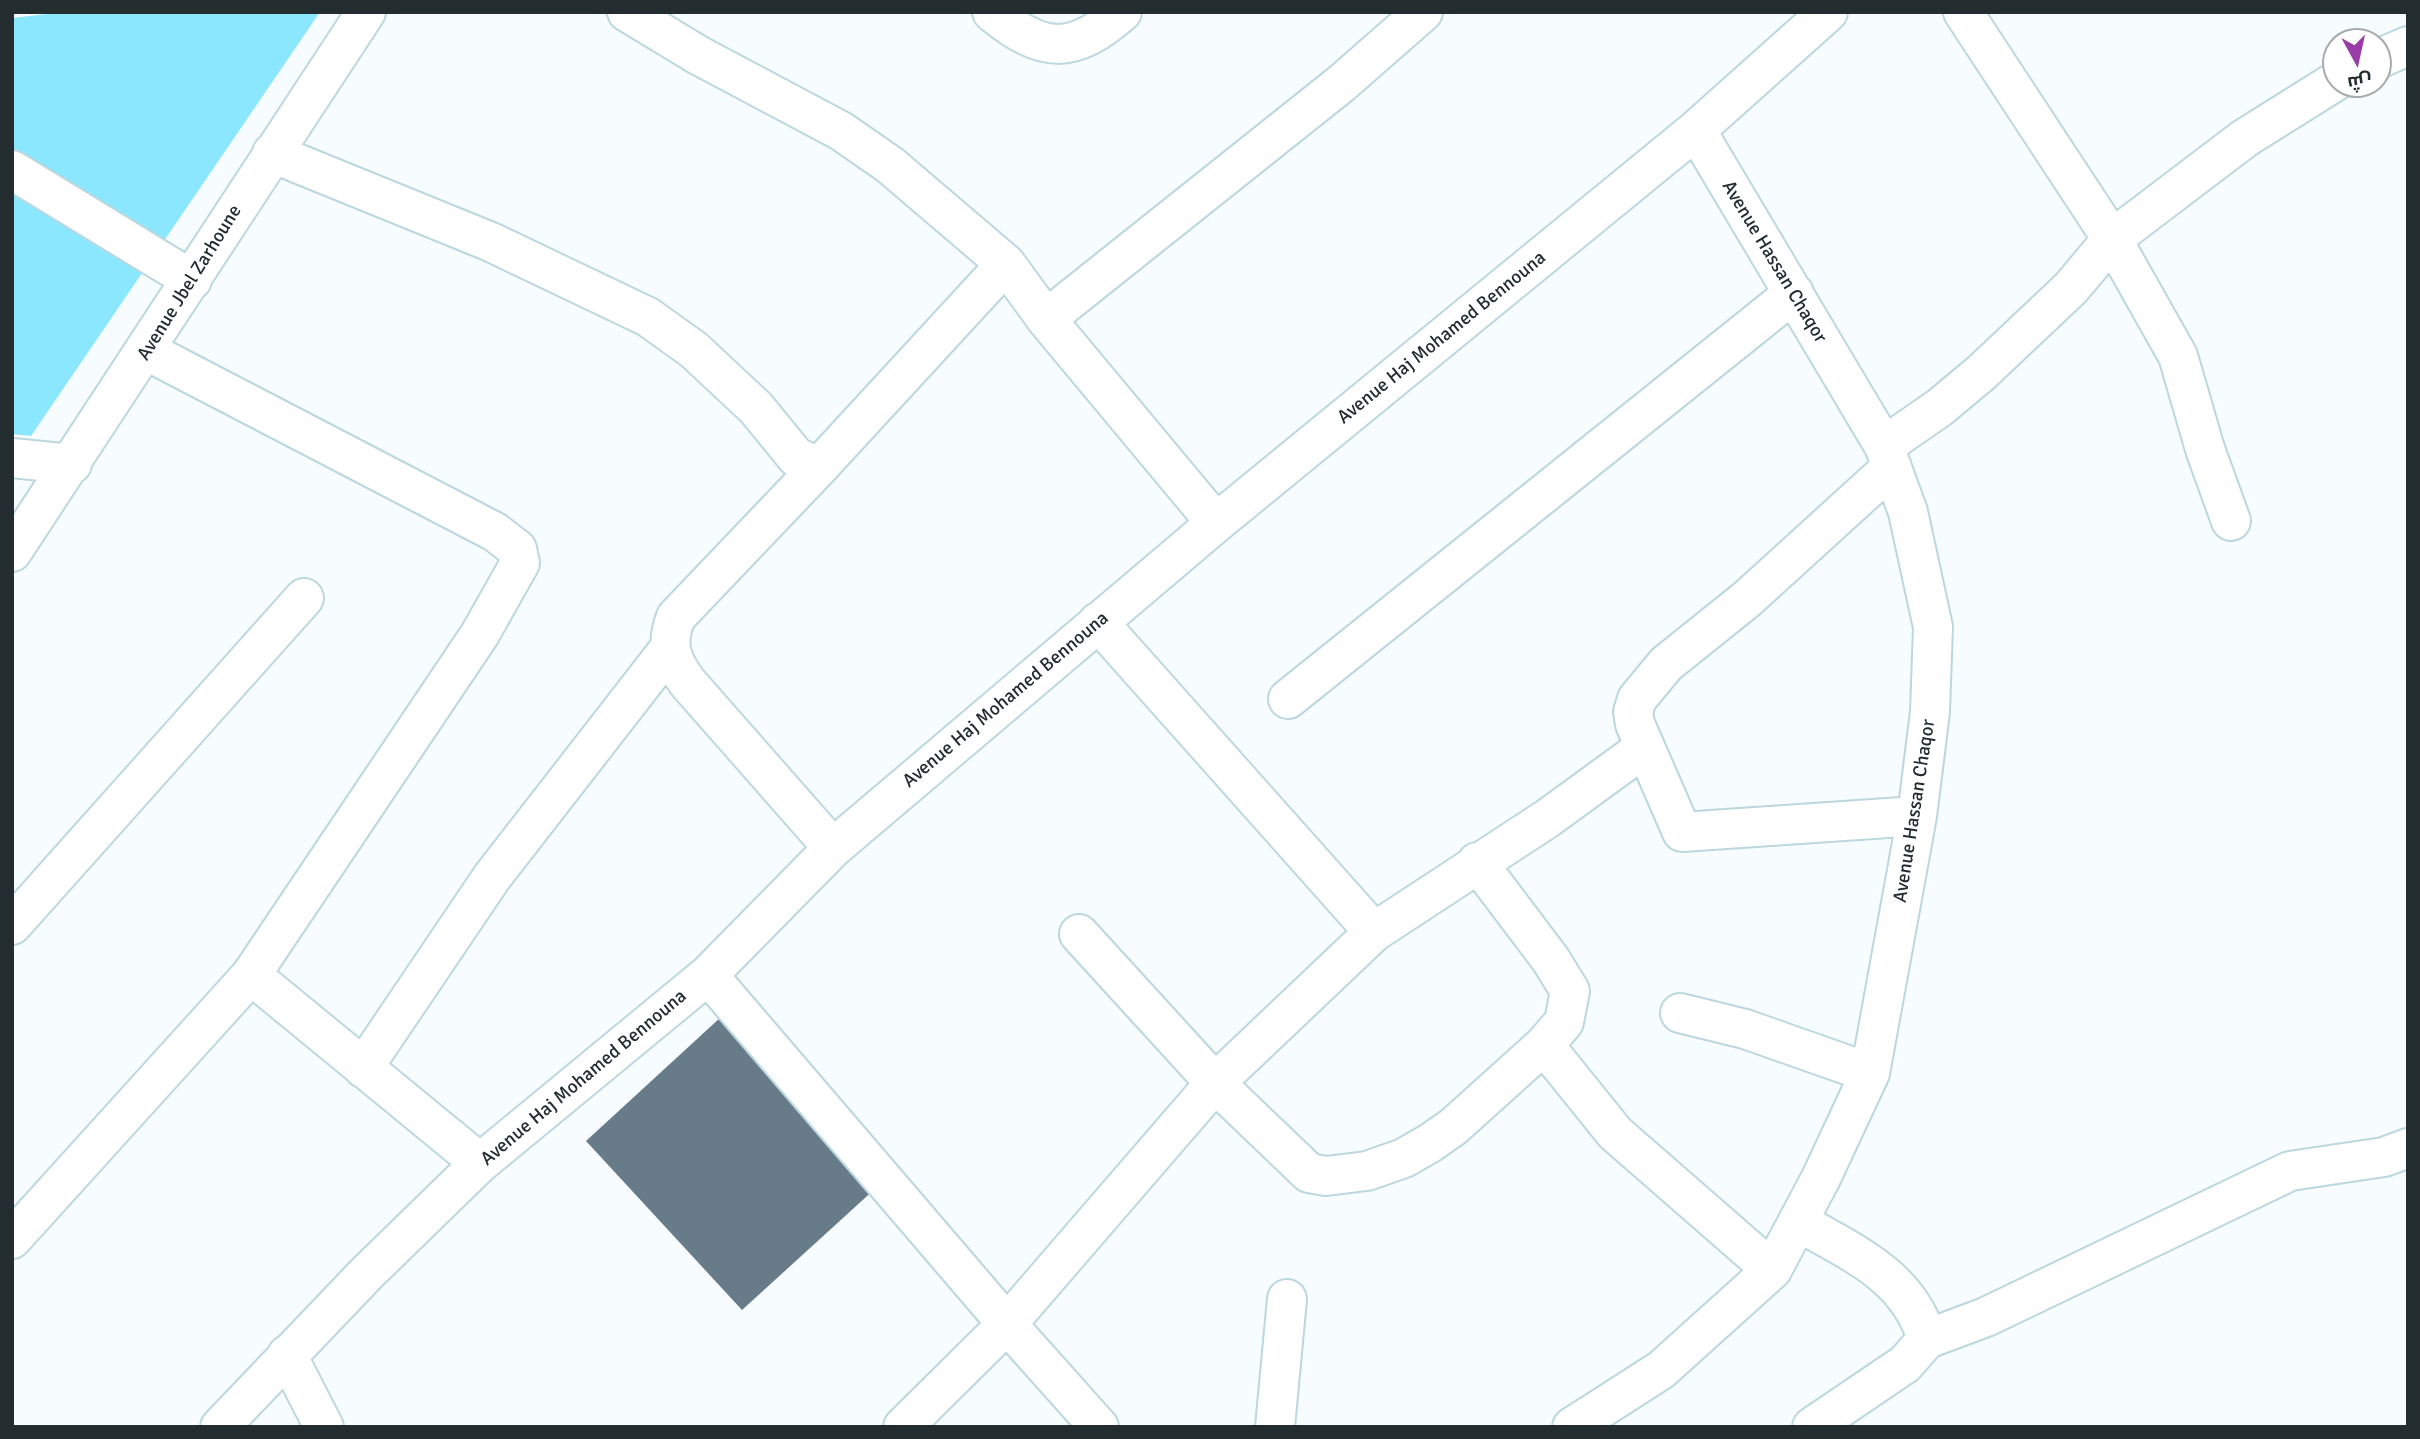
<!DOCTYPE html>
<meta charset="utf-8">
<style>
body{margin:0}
#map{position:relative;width:2420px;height:1439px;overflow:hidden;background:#f7fcfe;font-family:Signika,Cairo,sans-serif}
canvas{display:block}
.frame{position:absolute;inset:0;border:14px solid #232d30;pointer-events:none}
.north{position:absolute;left:2322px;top:28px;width:70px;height:70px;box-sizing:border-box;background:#fff;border:2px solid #a7abac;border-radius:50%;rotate:172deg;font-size:19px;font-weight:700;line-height:28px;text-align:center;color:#232d30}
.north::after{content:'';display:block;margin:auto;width:24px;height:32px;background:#983ca6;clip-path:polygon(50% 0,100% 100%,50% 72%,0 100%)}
</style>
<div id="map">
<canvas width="2420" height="1439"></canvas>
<div class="frame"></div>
<div class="north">ش</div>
</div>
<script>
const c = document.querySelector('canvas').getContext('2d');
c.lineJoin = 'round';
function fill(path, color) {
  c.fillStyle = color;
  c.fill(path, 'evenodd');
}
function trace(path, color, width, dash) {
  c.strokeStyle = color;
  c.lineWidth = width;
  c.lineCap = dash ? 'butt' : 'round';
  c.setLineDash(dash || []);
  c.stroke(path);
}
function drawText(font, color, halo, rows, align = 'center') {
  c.font = font + ' Signika,sans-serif';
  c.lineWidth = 5;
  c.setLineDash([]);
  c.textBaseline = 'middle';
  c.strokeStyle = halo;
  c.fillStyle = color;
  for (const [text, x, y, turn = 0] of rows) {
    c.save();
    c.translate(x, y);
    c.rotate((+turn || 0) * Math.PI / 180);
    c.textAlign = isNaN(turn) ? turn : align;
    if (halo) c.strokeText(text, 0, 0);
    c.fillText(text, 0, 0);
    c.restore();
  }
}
const green = new Path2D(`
 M64,12H320L31,436L12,434V18Z`);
const building = new Path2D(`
 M721,1017L877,1187L742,1310L586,1141Z`);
const minor = new Path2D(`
 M627,12L698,55L841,131L890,165L1006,264L1046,319L1216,523
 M992,12C1043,54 1073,55 1122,12
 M1963,12L2112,239L2178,356L2205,449L2231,521
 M2378,59L2408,46
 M272,153L491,242L648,317L694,350L756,408L796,457L819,467L676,617C665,644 671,661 688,683L833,848
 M12,170L192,280
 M1046,319L1342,83L1423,12
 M1884,446L1939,408L1981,373L2071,288L2112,239L2245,138L2336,81
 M12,458L72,464
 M819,467L1006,264
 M1892,467L1747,599L1666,664L1637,699L1633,712L1635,724L1682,832L1917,816
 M12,552L366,12
 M1098,622L1374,932
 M1288,699L1794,293
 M12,925L304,598
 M1079,934L1215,1083L1309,1173L1326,1176L1367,1171L1404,1158L1430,1143L1453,1127L1544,1045L1564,1022L1570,991L1551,960L1477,862
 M251,975L480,1163
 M708,975L1007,1324L1099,1427
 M1680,1013L1745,1029L1870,1073
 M1544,1045L1615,1133L1772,1270
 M363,1068L492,877L670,648
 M1799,1222C1852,1253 1908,1275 1927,1339L1905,1364L1812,1427
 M12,1239L251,975L480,634L520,563L517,549L495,532L147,351
 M1927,1339L1986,1317L2290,1171L2384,1157L2408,1148
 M287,1355L324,1427
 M220,1427L366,1274L480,1163L708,975L833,848L1216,523L1696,130L1828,12
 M903,1427L1007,1324L1215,1083L1374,932L1548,818L1644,748
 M1275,1427L1287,1299
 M1572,1427L1661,1370L1772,1270L1821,1178L1870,1073L1917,816L1930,712L1933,627L1908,512L1884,446L1696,130`);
const streetNames = [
 ["Avenue Hassan Chaqor",1774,262,59],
 ["Avenue Jbel Zarhoune",190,283,-58],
 ["Avenue Haj Mohamed Bennouna",1442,338,-39],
 ["Avenue Haj Mohamed Bennouna",1006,700,-40],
 ["Avenue Hassan Chaqor",1915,811,-81],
 ["Avenue Haj Mohamed Bennouna",584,1078,-40]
];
fill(green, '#8ae7fe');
fill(building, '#687b88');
trace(minor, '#bcd7de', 42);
trace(minor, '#fff', 38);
drawText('19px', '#232d30', '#fff', streetNames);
</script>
